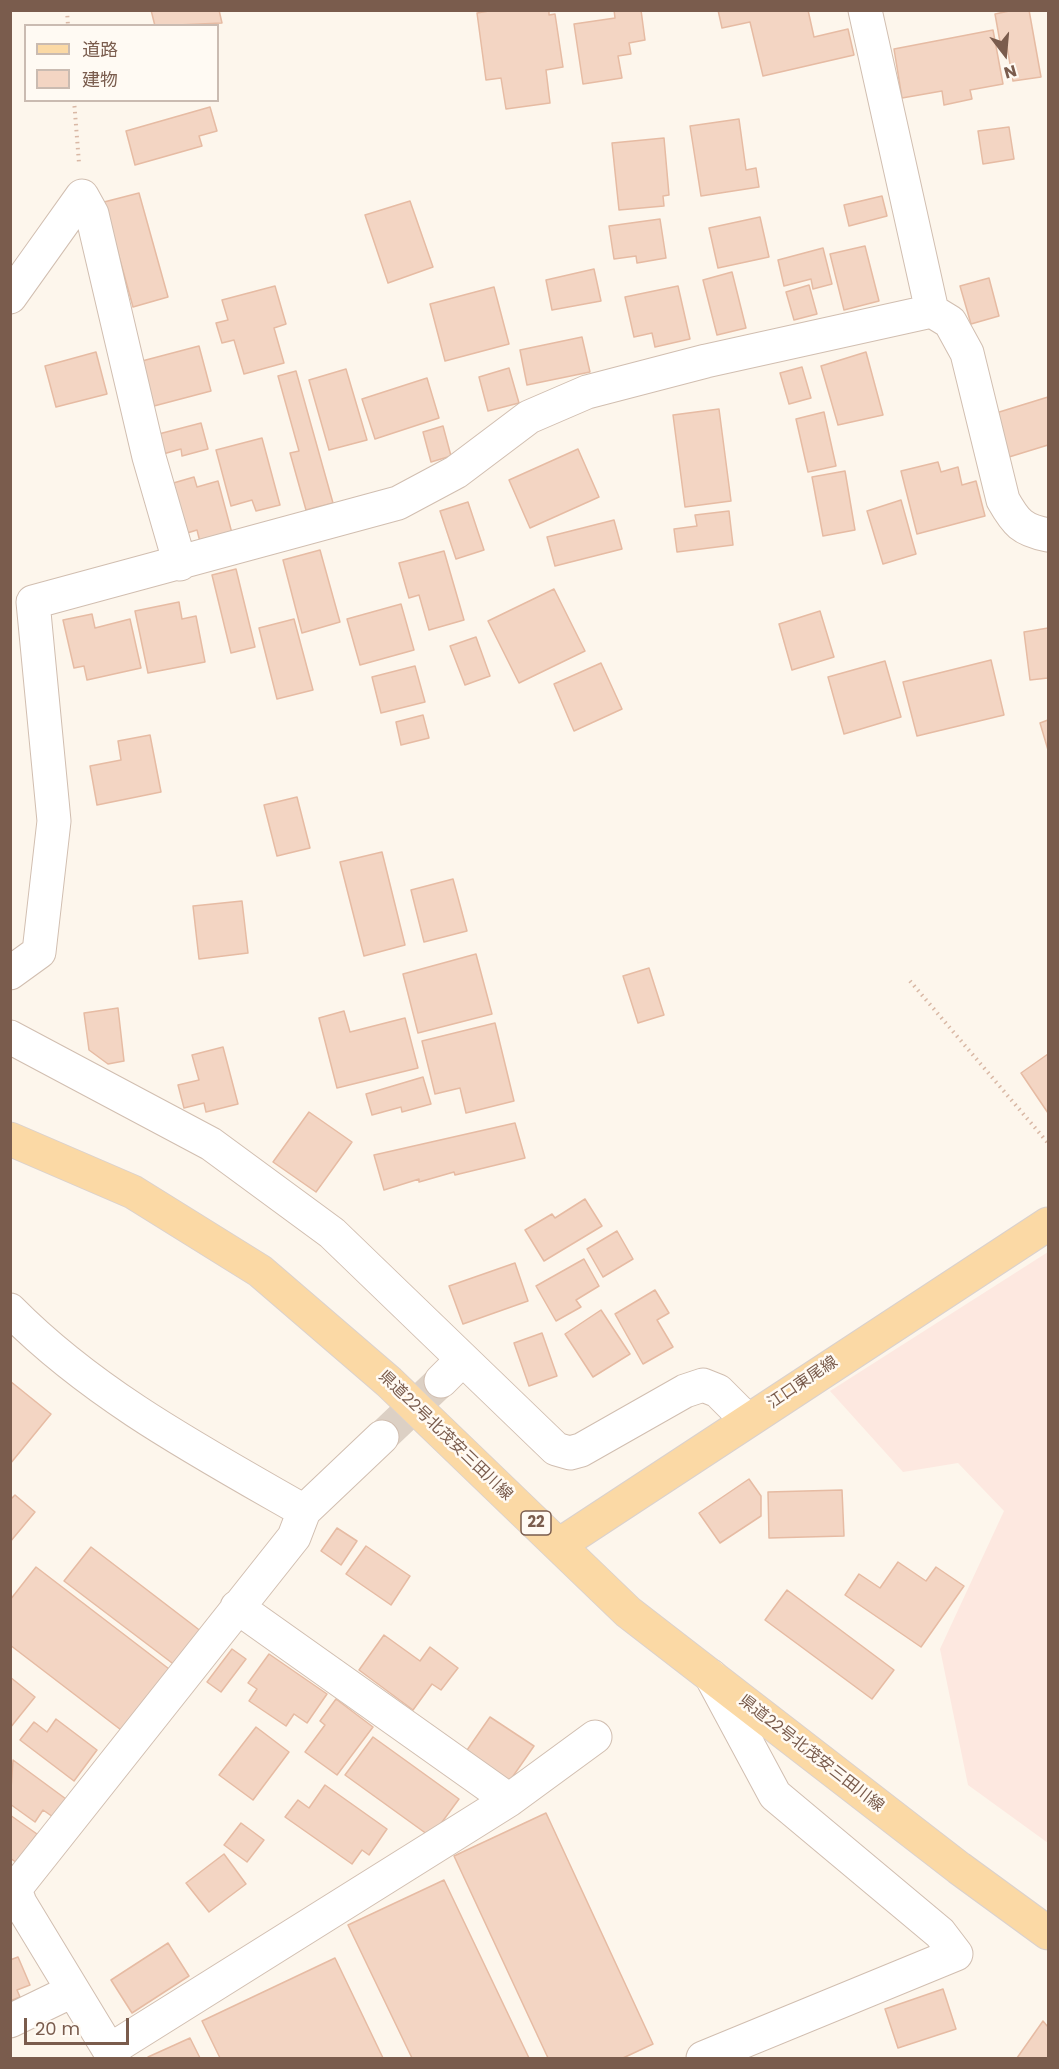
<!DOCTYPE html>
<meta charset="utf-8">
<style>
body{margin:0}
#map{position:relative;width:1059px;height:2069px;overflow:hidden;background:#fdf6ec;font-family:Poppins,"Noto Sans JP",sans-serif}
canvas{display:block}
.frame{position:absolute;inset:0;border:12px solid #7a5c4d;pointer-events:none}
.legend{position:absolute;left:24px;top:24px;width:195px;height:78px;box-sizing:border-box;background:#fffaf3;border:2px solid #cabbb1;margin:0;padding:8px 10px;list-style:none;font-size:18px;color:#7a5c4d}
.legend li{display:flex;align-items:center;gap:12px;height:30px}
.legend b{width:30px;border:2px solid #cabbb1}
.north{position:absolute;left:975px;top:24px;width:60px;height:60px;-webkit-text-stroke:4px #fffaf3;paint-order:stroke;rotate:164deg;font-size:16px;font-weight:700;line-height:24px;text-align:center;color:#7a5c4d}
.north::after{content:'';display:block;margin:auto;width:21px;height:27px;background:#7a5c4d;clip-path:polygon(50% 0,100% 100%,50% 72%,0 100%)}
.scale{position:absolute;left:24px;top:2018px;width:105px;height:27px;box-sizing:border-box;border:3px solid #7a5c4d;border-top:0;padding-left:8px;font-size:18px;line-height:21px;white-space:nowrap;color:#7a5c4d;-webkit-text-stroke:4px #fffaf3;paint-order:stroke}
</style>
<div id="map">
<canvas width="1059" height="2069"></canvas>
<div class="frame"></div>
<ul class="legend">
<li><b style="height:8px;background:#fbd9a5"></b>道路</li>
<li><b style="height:16px;background:#f3d5c3"></b>建物</li>
</ul>
<div class="north">N</div>
<div class="scale">20 m</div>
</div>
<script>
const c = document.querySelector('canvas').getContext('2d');
c.lineJoin = 'round';
function fill(path, color) {
  c.fillStyle = color;
  c.fill(path, 'evenodd');
}
function trace(path, color, width, dash) {
  c.strokeStyle = color;
  c.lineWidth = width;
  c.lineCap = dash ? 'butt' : 'round';
  c.setLineDash(dash || []);
  c.stroke(path);
}
function drawText(font, color, halo, rows, align = 'center') {
  c.font = font + ' Poppins,"Noto Sans JP",sans-serif';
  c.lineWidth = 5;
  c.setLineDash([]);
  c.textBaseline = 'middle';
  c.strokeStyle = halo;
  c.fillStyle = color;
  for (const [text, x, y, turn = 0] of rows) {
    c.save();
    c.translate(x, y);
    c.rotate((+turn || 0) * Math.PI / 180);
    c.textAlign = isNaN(turn) ? turn : align;
    if (halo) c.strokeText(text, 0, 0);
    c.fillText(text, 0, 0);
    c.restore();
  }
}
const commercial = new Path2D(`
 M1048,1252V1843L968,1785L940,1649L1004,1511L958,1463L903,1472L830,1391Z`);
const building = new Path2D(`
 M151,10H219L222,23L155,26Z
 M495,10H549V15L555,14L563,67L546,70L550,103L506,109L501,78L486,80L477,13Z
 M614,10H641L645,40L629,43L631,54L618,56L622,78L583,84L574,24L615,18Z
 M718,10H808L814,37L848,29L854,55L763,76L750,22L722,28Z
 M1014,10H1029L1041,77L1013,81L1006,41L1000,42L995,14Z
 M993,30L1003,84L970,90L972,99L944,105L942,91L902,98L894,49Z
 M210,107L217,131L199,136L202,146L135,165L126,131Z
 M739,119L746,170L756,168L759,187L701,196L690,126Z
 M1009,127L1014,159L983,164L978,131Z
 M664,138L669,195L663,196L664,206L619,210L612,143Z
 M139,193L168,297L133,307L104,202Z
 M882,196L887,216L849,226L844,205Z
 M410,201L433,267L388,283L365,215Z
 M760,217L769,257L718,268L709,228Z
 M660,219L666,258L637,263L636,256L614,259L609,226Z
 M865,246L879,301L844,310L830,254Z
 M823,248L832,284L813,289L811,279L784,286L778,260Z
 M594,269L601,301L552,310L546,280Z
 M732,272L746,328L717,335L703,280Z
 M989,278L999,316L971,324L960,286Z
 M809,285L817,314L794,320L786,292Z
 M275,286L286,324L274,328L284,363L244,374L234,340L222,343L216,323L228,320L222,300Z
 M678,286L690,339L655,347L652,333L634,337L625,297Z
 M494,287L509,344L445,361L430,304Z
 M582,337L590,372L527,385L520,350Z
 M199,346L211,391L154,406L142,361Z
 M96,352L107,394L56,407L45,366Z
 M866,352L883,415L838,425L821,366Z
 M802,367L811,398L789,404L780,373Z
 M509,368L519,403L488,411L479,377Z
 M346,369L367,440L329,450L309,380Z
 M296,371L333,503L306,510L290,453L299,451L278,376Z
 M427,378L439,418L375,439L362,399Z
 M1048,397V445L1009,457L996,413Z
 M719,409L731,501L685,507L673,415Z
 M824,412L836,466L808,472L796,419Z
 M201,423L208,449L182,456L181,449L156,456L151,436Z
 M443,426L451,456L431,462L423,432Z
 M262,438L280,505L256,511L252,500L231,506L216,450Z
 M578,449L599,497L530,528L509,480Z
 M938,462L941,472L958,467L962,485L976,481L985,516L917,534L901,471Z
 M845,471L855,530L823,536L812,477Z
 M194,477L197,487L218,481L233,537L201,546L197,530L184,534L170,484Z
 M901,500L916,554L883,564L867,511Z
 M468,502L484,550L456,559L440,511Z
 M729,511L733,545L677,552L674,529L697,526L695,515Z
 M614,520L622,549L555,566L547,537Z
 M320,550L340,622L302,633L283,560Z
 M444,551L464,620L429,630L419,595L409,598L399,563Z
 M236,569L255,647L231,653L212,575Z
 M554,589L585,651L519,683L488,621Z
 M179,602L182,619L196,616L205,662L148,673L135,611Z
 M401,604L414,650L360,665L347,619Z
 M820,611L834,657L792,670L779,624Z
 M92,614L95,628L130,619L141,668L87,680L84,666L74,668L63,620Z
 M294,619L313,690L277,699L259,628Z
 M1048,628V678L1030,680L1024,632Z
 M476,637L490,676L465,685L450,646Z
 M991,660L1004,715L917,736L903,682Z
 M885,661L901,717L844,734L828,677Z
 M601,663L622,709L574,731L554,684Z
 M415,666L425,702L381,713L372,677Z
 M423,715L429,738L401,745L396,722Z
 M1048,720V750L1040,723Z
 M150,735L161,792L97,805L90,766L121,760L118,741Z
 M297,797L310,848L277,856L264,805Z
 M382,852L405,945L364,956L340,862Z
 M453,879L467,931L424,942L411,890Z
 M242,901L248,953L199,959L193,906Z
 M476,954L492,1014L418,1033L403,974Z
 M649,968L664,1015L638,1023L623,976Z
 M118,1008L124,1061L108,1064L89,1050L84,1013Z
 M344,1011L350,1032L405,1018L418,1068L337,1088L319,1018Z
 M495,1023L514,1101L466,1113L460,1088L435,1094L422,1041Z
 M223,1047L238,1104L206,1112L204,1103L184,1108L178,1085L199,1080L192,1055Z
 M1048,1054V1113L1021,1073Z
 M423,1077L431,1104L402,1112L401,1107L372,1115L366,1094Z
 M309,1112L352,1142L316,1192L273,1162Z
 M515,1123L525,1158L455,1175L454,1172L419,1182V1179L384,1190L374,1155Z
 M585,1199L602,1226L544,1261L525,1230L552,1214L555,1218Z
 M617,1231L633,1259L603,1277L587,1249Z
 M584,1259L599,1286L576,1300L581,1307L556,1321L536,1286Z
 M515,1263L528,1301L463,1324L449,1286Z
 M655,1290L669,1313L657,1320L673,1347L643,1364L615,1314Z
 M601,1310L630,1354L593,1377L565,1334Z
 M542,1333L557,1376L529,1386L514,1343Z
 M10,1381L51,1414L10,1464Z
 M749,1479L761,1496V1516L720,1543L699,1513Z
 M842,1490L844,1536L769,1538L768,1492Z
 M15,1495L35,1512L10,1542V1500Z
 M337,1528L357,1541L341,1565L321,1551Z
 M366,1546L410,1576L391,1605L346,1574Z
 M91,1547L202,1632L176,1666L64,1581Z
 M898,1562L926,1581L936,1567L964,1586L921,1647L845,1595L859,1574L880,1588Z
 M36,1567L173,1672L125,1733L10,1645V1600Z
 M787,1590L894,1670L872,1699L765,1620Z
 M384,1635L420,1661L430,1647L458,1668L441,1690L432,1684L413,1710L359,1670Z
 M232,1649L246,1659L221,1692L207,1682Z
 M269,1654L327,1694L307,1723L294,1714L286,1726L249,1701L257,1689L248,1683Z
 M10,1677L35,1697L10,1728Z
 M336,1699L373,1727L337,1775L305,1752L325,1725L320,1721Z
 M490,1717L534,1746L509,1782L465,1753Z
 M56,1719L97,1750L74,1781L20,1740L34,1722L47,1732Z
 M256,1727L289,1752L253,1800L219,1775Z
 M373,1737L459,1799L431,1837L345,1775Z
 M13,1760L66,1799L53,1817L43,1810L35,1822L10,1804Z
 M325,1785L387,1829L369,1855L362,1850L352,1864L285,1817L298,1800L309,1808Z
 M546,1813L653,2044L623,2058H548L454,1856Z
 M10,1815L37,1834L17,1863L10,1858Z
 M241,1823L264,1840L247,1862L224,1845Z
 M224,1854L246,1884L209,1912L186,1883Z
 M444,1880L529,2058H412L348,1925Z
 M168,1943L189,1976L132,2013L111,1980Z
 M18,1957L30,1985L17,1990L20,1997L10,2001V1960Z
 M335,1958L383,2058H220L202,2021Z
 M943,1989L956,2029L898,2048L885,2009Z
 M1043,2021L1048,2027V2058H1017Z
 M190,2038L200,2058H149L148,2057Z`);
const minorTunnel = new Path2D(`
 M382,1437L441,1381`);
const path = new Path2D(`
 M67,10L68,26
 M74,100L79,163
 M910,981L1048,1143`);
const minor = new Path2D(`
 M865,10L932,311
 M10,297L82,196L92,214L149,457L180,564
 M10,973L39,952L54,821L33,602L398,503L456,472L529,417L587,392L706,361L932,311L950,322L967,353L1003,500C1016,523 1022,530 1048,535
 M10,1037L211,1144L332,1233L556,1449L570,1453L581,1450L685,1391L703,1385L718,1391L747,1420
 M10,1310C94,1395 201,1452 304,1511
 M441,1381L462,1360
 M237,1607L509,1800
 M10,2021L72,1991
 M110,2050L509,1800L595,1737
 M114,2058L20,1903L15,1889L294,1537L304,1511L382,1437
 M703,2058L956,1954L940,1933L775,1795L711,1676`);
const major = new Path2D(`
 M10,1139L133,1192L260,1271L389,1382L628,1612L959,1868L1048,1933
 M559,1545L1048,1224`);
const shields = [
 [536,1523,30]
];
const shieldNames = [
 ["22",536,1523]
];
const streetNames = [
 ["江口東尾線",803,1383,-34],
 ["県道22号北茂安三田川線",445,1436,44],
 ["県道22号北茂安三田川線",811,1754,38]
];
fill(commercial, '#fde8e0');
fill(building, '#f3d5c3');
trace(building, '#e6bba3', 1.5);
trace(minorTunnel, '#dcd0c4', 33, [33, 16]);
trace(minor, '#d1beb0', 35);
trace(major, '#dad1cd', 35);
trace(path, '#d9b8a5', 4, [1.5, 4.5]);
trace(minor, '#fff', 33);
trace(major, '#fbd9a5', 33);
for (const [x, y, w] of shields) {
  const box = new Path2D();
  box.roundRect(x - w / 2, y - 12, w, 24, 4.5);
  c.fillStyle = '#fffaf3';
  c.fill(box);
  trace(box, '#7a5c4d', 1.5);
}
drawText('bold 15px', '#7a5c4d', null, shieldNames);
drawText('16px', '#7a5c4d', '#fffaf3', streetNames);
</script>
